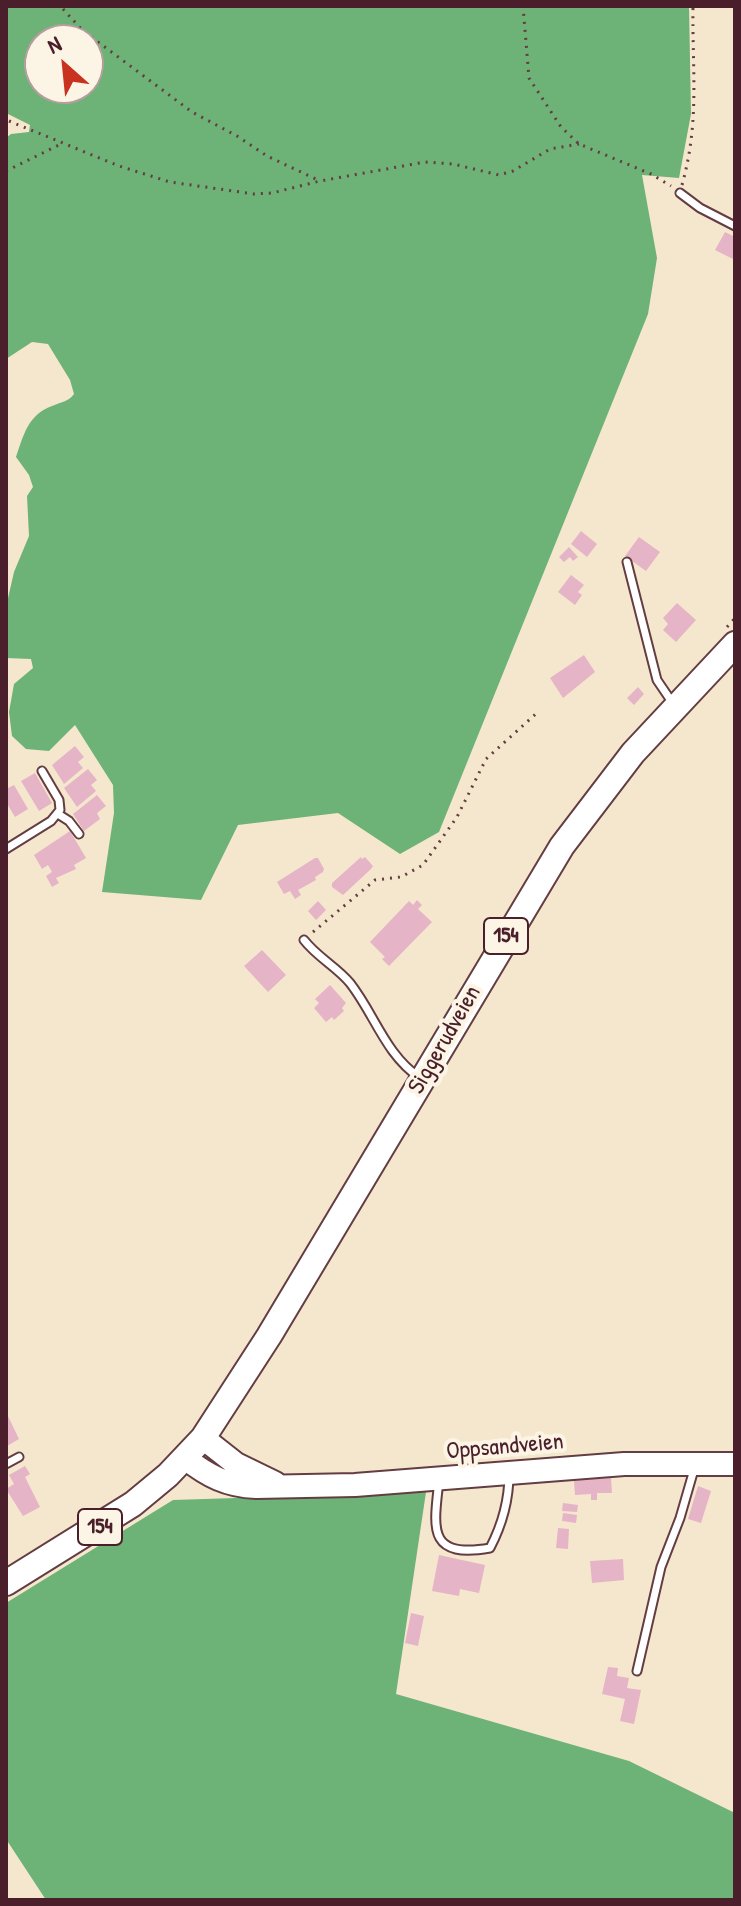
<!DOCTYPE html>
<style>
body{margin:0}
#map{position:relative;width:741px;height:1906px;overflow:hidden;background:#f5e7cd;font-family:"Patrick Hand",sans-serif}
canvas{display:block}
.frame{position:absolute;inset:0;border:8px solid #4a1f2b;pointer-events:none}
.north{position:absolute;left:24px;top:24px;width:80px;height:80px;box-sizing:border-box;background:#fcf5e5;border:2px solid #b59f9b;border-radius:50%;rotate:333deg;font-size:22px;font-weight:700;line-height:32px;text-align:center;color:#4a1f2b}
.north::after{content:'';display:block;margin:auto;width:28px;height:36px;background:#c8321e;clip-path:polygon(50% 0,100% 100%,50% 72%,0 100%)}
</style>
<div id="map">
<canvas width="741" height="1906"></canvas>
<div class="frame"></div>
<div class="north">N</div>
</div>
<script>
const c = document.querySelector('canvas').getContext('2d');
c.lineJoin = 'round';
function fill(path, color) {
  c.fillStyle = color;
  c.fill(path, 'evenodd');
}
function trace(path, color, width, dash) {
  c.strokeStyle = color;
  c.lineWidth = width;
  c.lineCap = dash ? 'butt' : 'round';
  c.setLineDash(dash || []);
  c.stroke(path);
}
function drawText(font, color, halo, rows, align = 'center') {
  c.font = font + ' "Patrick Hand",sans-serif';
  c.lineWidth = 8;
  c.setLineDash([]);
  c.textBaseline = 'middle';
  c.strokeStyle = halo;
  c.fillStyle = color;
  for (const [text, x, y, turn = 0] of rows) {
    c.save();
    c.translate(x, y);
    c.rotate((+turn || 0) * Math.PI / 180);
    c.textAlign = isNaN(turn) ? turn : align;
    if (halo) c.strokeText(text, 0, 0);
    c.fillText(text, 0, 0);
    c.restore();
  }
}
const forest = new Path2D(`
 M6,6H689L691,114L679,178L642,175L657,258L648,314L439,832L400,854L338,813L238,825L201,900L102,892L114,813L113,785L75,725L49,751L26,749L12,736L9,712L14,684L33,668L31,659L6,658V607L14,572L29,536L27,496L33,487L29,475L16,457C24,434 28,415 52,406C61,402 68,402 74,394L70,380L48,344L32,342L6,359V138L11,134L29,132L30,125L6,113ZM40,40H88V88H40Z
 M426,1492L396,1694L629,1761L735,1813V1900H46L6,1839V1603L173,1500Z`);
const building = new Path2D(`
 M725,232L735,237L733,259L715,250Z
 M581,531L597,544L587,557L571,544Z
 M639,537L660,552L646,571L625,556Z
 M569,547L578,557L573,561L570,557L564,562L559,557Z
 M571,575L584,585L578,592L582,595L575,605L558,592Z
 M677,603L696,620L676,642L663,630L668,624L663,618Z
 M584,655L595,672L563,698L550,678Z
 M638,687L644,694L634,705L627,698Z
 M75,746L84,757L78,762L83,768L64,784L52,765Z
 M88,769L97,780L91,785L96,791L77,807L64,788Z
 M35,773L52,803L39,811L21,781Z
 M14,785L28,809L15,817L6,802V789Z
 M97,795L106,806L97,813L100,819L84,831L73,814Z
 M70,831L86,858L74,865L76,869L56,878L59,883L52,887L46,876L52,872L48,865L42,869L34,855Z
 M361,857L362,859L365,857L373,866L371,869L343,895L332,887V883Z
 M315,858H318L324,869L323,872L315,877L316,880L298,890L301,895L295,899L290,891L284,894L277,882Z
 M417,900L422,905L418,909L432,922L389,966L382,959L385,957L370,942L409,901L413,905Z
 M318,901L326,910L316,920L308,911Z
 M262,950L286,975L268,992L244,966Z
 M330,985L346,1003L342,1008L344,1011L334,1020L332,1017L326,1022L314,1008L319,1003L315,999Z
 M6,1412L19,1439L7,1446L6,1444Z
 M25,1466L30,1474L25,1477L40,1507L23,1516L6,1489L14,1484L9,1475Z
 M611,1478L612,1493H597V1500H591V1494L575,1495L574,1480Z
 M698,1486L711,1491L701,1523L688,1519Z
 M563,1503L578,1505L577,1512L562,1511Z
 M563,1513L577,1515L576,1523L562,1521Z
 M558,1528L569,1529L568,1549L556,1548Z
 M439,1555L485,1565L479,1593L460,1589L459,1596L432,1591Z
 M623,1559L624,1580L592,1583L590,1561Z
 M411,1613L424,1616L418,1646L405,1643Z
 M608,1667L618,1668L617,1676L629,1678L627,1688L641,1690L634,1724L620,1721L625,1699L602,1694Z`);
const path = new Path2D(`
 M523,6L529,78L561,127L579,144L651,174L671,186
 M63,9L82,30L192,112L237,136L267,156L320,181
 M9,121L119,166L170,182L254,194L272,193L320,181L425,162L453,164L499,175L513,171L550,149L579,144
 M6,171L63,143
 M682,185C700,121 692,70 693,6
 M727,627L735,618
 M313,932L375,880L401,877L423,865L457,817L486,759L539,711`);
const lane = new Path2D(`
 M680,193L700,208L735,226
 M627,562L657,680L674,705
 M58,814L69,821L79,834
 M6,849L51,821L60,810L59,800L42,771
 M304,940C317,957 337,967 350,983C375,1015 385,1054 420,1078
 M6,1464L19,1457
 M439,1480C434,1527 426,1559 490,1548C502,1525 509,1500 509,1474
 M637,1671L661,1567L680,1518L695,1466`);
const secondary = new Path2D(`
 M203,1438L236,1464L275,1483
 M185,1458C208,1476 227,1486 256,1487L355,1485L624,1464H735`);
const primary = new Path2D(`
 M6,1583L133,1504L168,1475L203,1438L269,1336L562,846L633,753L735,644`);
const shields = [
 [506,936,44],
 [100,1527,44]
];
const shieldNames = [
 ["154",506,936],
 ["154",100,1527]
];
const streetNames = [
 ["Siggerudveien",445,1040,-60],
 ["Oppsandveien",505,1447,-5]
];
fill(forest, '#6db276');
fill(building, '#e5b4c7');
trace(lane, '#643d43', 11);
trace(secondary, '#643d43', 26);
trace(primary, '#643d43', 28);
trace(path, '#643d43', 3, [2, 6]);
trace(lane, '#fff', 7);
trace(secondary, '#fff', 22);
trace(primary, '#fff', 24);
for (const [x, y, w] of shields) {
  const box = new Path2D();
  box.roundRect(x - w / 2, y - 18, w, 36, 6);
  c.fillStyle = '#fcf5e5';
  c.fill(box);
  trace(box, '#4a1f2b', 2);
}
drawText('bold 22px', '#4a1f2b', null, shieldNames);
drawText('24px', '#4a1f2b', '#fcf5e5', streetNames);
</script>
